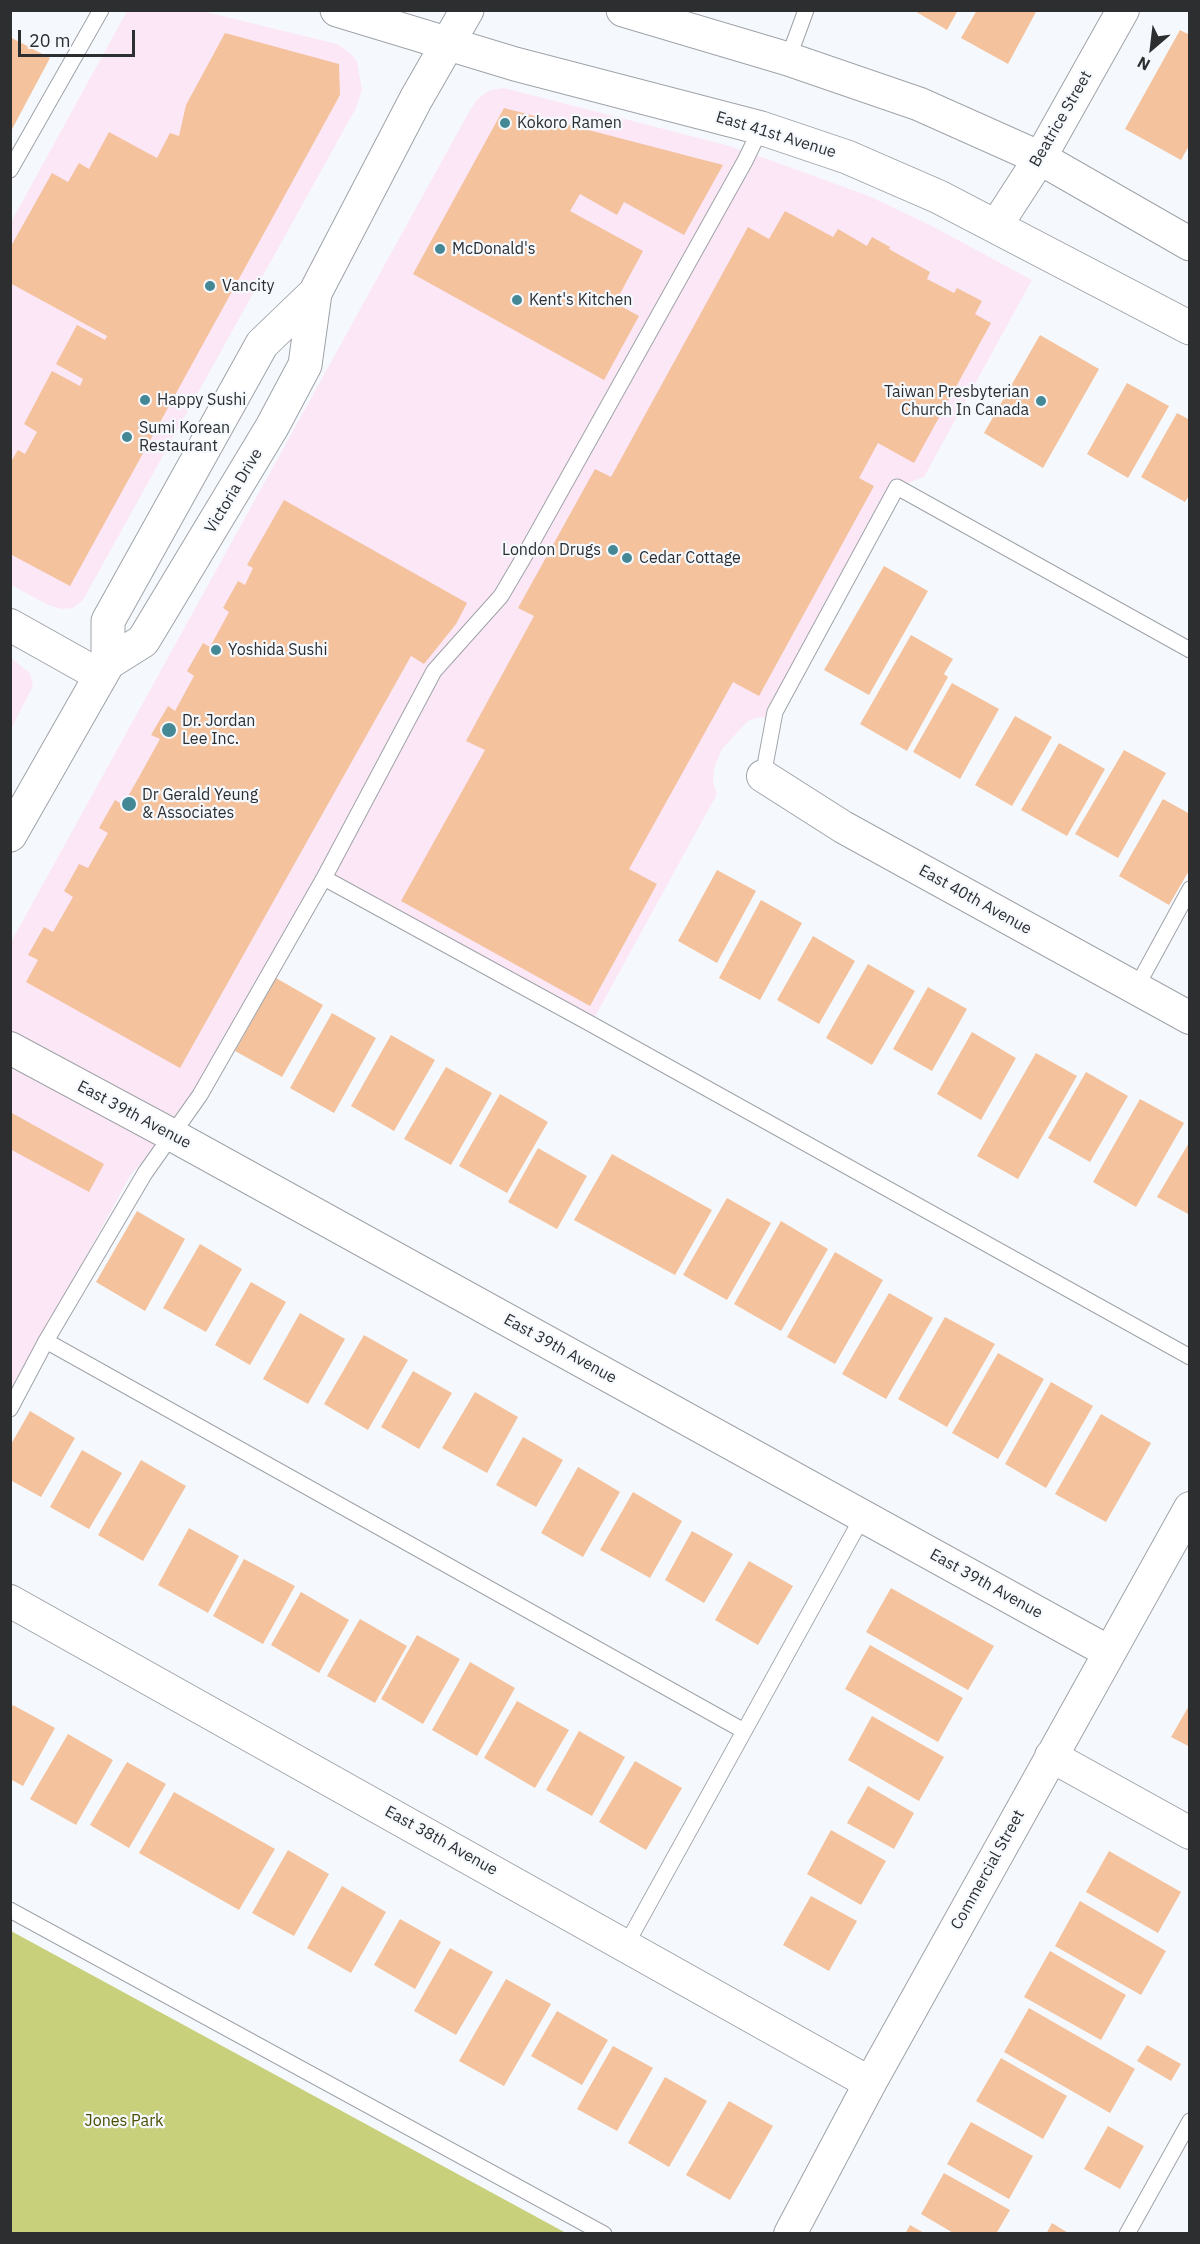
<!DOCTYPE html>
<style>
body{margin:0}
#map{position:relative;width:1200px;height:2244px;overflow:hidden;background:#f5f9fe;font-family:"IBM Plex Sans",sans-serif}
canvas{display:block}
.frame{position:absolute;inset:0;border:12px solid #2d2e30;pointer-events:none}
.north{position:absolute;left:1122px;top:18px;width:60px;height:60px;-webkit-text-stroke:4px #f5f9fe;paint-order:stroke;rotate:208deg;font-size:16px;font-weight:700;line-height:24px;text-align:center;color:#2d2e30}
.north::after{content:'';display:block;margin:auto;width:21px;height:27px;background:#2d2e30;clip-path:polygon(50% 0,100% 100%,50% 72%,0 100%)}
.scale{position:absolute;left:18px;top:30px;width:117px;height:27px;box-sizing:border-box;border:3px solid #2d2e30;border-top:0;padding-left:8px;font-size:18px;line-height:21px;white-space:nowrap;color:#2d2e30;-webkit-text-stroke:4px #f5f9fe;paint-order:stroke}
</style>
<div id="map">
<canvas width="1200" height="2244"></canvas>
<div class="frame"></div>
<div class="north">N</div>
<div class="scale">20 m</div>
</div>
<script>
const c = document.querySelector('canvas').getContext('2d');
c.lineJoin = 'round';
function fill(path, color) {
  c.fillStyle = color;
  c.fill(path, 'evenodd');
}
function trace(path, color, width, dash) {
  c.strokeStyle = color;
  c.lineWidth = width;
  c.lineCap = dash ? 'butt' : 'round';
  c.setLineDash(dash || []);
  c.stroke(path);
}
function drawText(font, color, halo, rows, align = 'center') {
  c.font = font + ' "IBM Plex Sans",sans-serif';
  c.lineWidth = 4.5;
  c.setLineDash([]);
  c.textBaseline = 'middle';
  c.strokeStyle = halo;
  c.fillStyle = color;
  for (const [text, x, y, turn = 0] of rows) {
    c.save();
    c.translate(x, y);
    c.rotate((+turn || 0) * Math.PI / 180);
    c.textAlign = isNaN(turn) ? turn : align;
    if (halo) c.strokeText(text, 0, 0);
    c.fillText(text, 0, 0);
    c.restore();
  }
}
const commercial = new Path2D(`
 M127,11H202L337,44L349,52L357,61L362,90L356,108L83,600L73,608L62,609L48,605L11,585V222Z
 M504,88L726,145L767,159L869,196L932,226L1032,280L924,477L897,487L774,719L760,717L748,721L722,749L714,768L713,782L717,794L591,1024L324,879L200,1095L130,1176L11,1393V942L470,110L477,100L484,94L491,90Z
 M11,658L30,673L33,686L11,729Z`);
const green = new Path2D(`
 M10,1931H11L566,2233H11Z`);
const building = new Path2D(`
 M913,10H958L947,30Z
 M977,10H1037L1008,64L961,38Z
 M1180,30L1190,35V144L1181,160L1125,129Z
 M225,33L339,64L340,95L70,586L10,554V489L12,486L10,485V463L18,450L25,454L37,432L24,424L52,371L80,386L83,379L56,364L77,325L105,340L107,336L10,283V248L52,173L68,182L79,163L89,169L109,132L157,158L170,133L179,136L186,105Z
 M10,37L50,58L10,133Z
 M504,108L723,165L684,235L624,202L617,215L580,194L570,211L643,251L615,303L639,316L604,380L413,274Z
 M785,211L833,237L838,229L867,246L872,237L890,247L889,249L930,272L927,279L954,293L957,288L982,301L975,314L991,323L914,463L878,443L859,478L874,486L759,696L733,682L629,869L657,884L590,1006L401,901L485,750L466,741L534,616L518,608L595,469L611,477L748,227L769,239Z
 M1040,335L1099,369L1043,468L984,433Z
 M1127,383L1169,406L1128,478L1087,454Z
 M1177,413L1190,420V494L1185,502L1141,477Z
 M284,500L467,603L456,624L424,664L411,656L180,1068L26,982L38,960L28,955L44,927L53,932L73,897L64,891L79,864L88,868L108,833L99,828L115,800L123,805L139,777L160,739L151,735L168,706L175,711L194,676L187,671L203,643L210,647L229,612L223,608L238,581L245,585L253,568L247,565Z
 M884,566L928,591L869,695L824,670Z
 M911,635L953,659L944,674L948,677L907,751L860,724Z
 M952,683L999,709L960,779L913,752Z
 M1015,716L1052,737L1012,806L975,785Z
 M1059,743L1105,769L1067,836L1021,810Z
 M1124,750L1166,773L1118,858L1075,834Z
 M1163,799L1190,814V869L1169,905L1119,876Z
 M717,870L756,891L717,963L678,941Z
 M761,900L802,923L760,1000L719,978Z
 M813,936L855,961L819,1024L777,1000Z
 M868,964L915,991L872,1065L826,1038Z
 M276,978L323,1005L282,1077L235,1051Z
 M928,987L967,1009L932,1071L893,1049Z
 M332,1013L376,1038L334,1113L290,1088Z
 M972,1032L1016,1058L981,1120L937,1094Z
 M391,1035L435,1060L394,1131L351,1106Z
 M1036,1053L1077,1076L1018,1179L977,1156Z
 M446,1067L492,1093L451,1165L404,1139Z
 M1086,1072L1128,1096L1090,1162L1048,1138Z
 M500,1094L548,1122L507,1193L459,1166Z
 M1140,1099L1184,1123L1136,1207L1093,1182Z
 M10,1112L104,1164L89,1192L10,1149Z
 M1190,1141V1215L1157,1197Z
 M538,1148L587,1176L557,1229L508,1202Z
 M612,1154L712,1210L675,1275L574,1220Z
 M727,1198L771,1223L727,1300L683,1275Z
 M137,1211L185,1239L145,1311L96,1282Z
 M781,1221L828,1249L781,1331L734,1304Z
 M200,1244L242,1269L206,1332L163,1308Z
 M835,1252L883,1280L835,1364L787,1337Z
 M251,1282L286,1302L250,1365L215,1345Z
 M889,1293L933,1318L886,1399L842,1374Z
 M300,1313L345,1339L308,1404L263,1379Z
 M945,1317L995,1344L947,1427L898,1399Z
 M364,1335L408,1360L368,1430L324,1404Z
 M998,1353L1044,1379L998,1459L952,1433Z
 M413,1371L452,1393L419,1449L381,1427Z
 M1051,1382L1093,1406L1046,1488L1005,1464Z
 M475,1392L518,1417L487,1473L442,1448Z
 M30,1411L75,1438L41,1497L10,1480V1446Z
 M1101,1414L1151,1443L1106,1522L1055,1494Z
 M523,1437L563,1460L536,1507L496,1485Z
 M82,1450L122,1473L89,1529L50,1507Z
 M141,1460L186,1486L143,1561L98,1535Z
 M578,1467L620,1492L583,1557L541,1533Z
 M633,1492L682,1521L650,1578L600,1550Z
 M189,1528L239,1556L208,1613L158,1585Z
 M692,1531L733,1554L704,1603L665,1580Z
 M244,1559L295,1586L263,1644L213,1616Z
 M749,1561L793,1586L758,1645L715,1620Z
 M891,1588L994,1646L968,1690L866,1632Z
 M301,1592L349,1620L319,1673L271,1645Z
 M360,1619L407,1646L375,1703L327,1676Z
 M417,1635L460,1659L423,1724L381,1699Z
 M870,1645L963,1698L938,1742L845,1689Z
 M470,1662L515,1688L477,1756L432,1730Z
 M517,1701L569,1730L535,1788L484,1758Z
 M1190,1704V1747L1171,1737Z
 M13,1705L55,1728L23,1786L10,1779V1710Z
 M872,1716L944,1757L919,1801L848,1760Z
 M579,1731L625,1757L592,1816L546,1790Z
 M68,1734L113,1760L76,1825L30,1799Z
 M635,1761L682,1788L646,1850L599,1822Z
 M127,1762L166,1784L129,1848L90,1825Z
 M868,1786L914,1813L894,1849L847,1823Z
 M174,1792L275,1849L239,1910L139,1853Z
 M831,1830L886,1861L861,1905L807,1874Z
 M288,1850L329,1874L294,1936L252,1913Z
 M1109,1851L1181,1892L1158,1933L1086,1892Z
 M342,1886L386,1912L351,1973L307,1948Z
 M811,1896L857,1921L829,1971L783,1945Z
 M1080,1901L1166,1951L1141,1995L1055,1946Z
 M400,1919L441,1942L415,1989L374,1965Z
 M450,1948L493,1972L456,2035L414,2011Z
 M1050,1951L1126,1995L1101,2040L1024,1997Z
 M506,1979L551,2004L504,2086L459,2061Z
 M1029,2008L1135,2069L1110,2113L1004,2052Z
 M557,2011L608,2040L582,2085L531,2056Z
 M1147,2045L1181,2064L1171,2081L1137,2061Z
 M613,2046L653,2068L617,2131L577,2109Z
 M1001,2058L1067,2096L1043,2139L976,2101Z
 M665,2077L707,2101L669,2167L628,2143Z
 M729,2101L773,2126L730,2200L686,2175Z
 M971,2122L1033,2156L1009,2199L947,2164Z
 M1108,2126L1144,2146L1120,2189L1084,2169Z
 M944,2173L1010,2210L996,2234H955L921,2214Z
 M1052,2223L1070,2234H1046Z
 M910,2225L926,2234H905Z`);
const lane = new Path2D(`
 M788,59L806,10
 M10,170L101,10
 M763,776L775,712L897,487L1190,650
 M324,878L591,1024L1190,1357
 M1136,988L1190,889
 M46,1341L744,1731
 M10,1409L46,1341L145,1173L200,1095L324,878L434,671L501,596L521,562L745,161L761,128
 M10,1910L604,2234
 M626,1945L863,1516
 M1127,2234L1190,2121`);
const street = new Path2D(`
 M996,226L1040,158L1123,10
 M10,625L101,676
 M763,776L843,827L1190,1018
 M10,1048L172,1135L1109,1652
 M10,1601L870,2083
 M1051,1756L1190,1833
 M790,2234L870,2083L1190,1508`);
const secondary = new Path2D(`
 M337,10L515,64L761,128L847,157L939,197L1190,328
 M623,10L788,59L919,104L1040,158L1190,244
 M108,663V621L262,344L315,293L416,99L467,10
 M10,835L108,663L143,641L272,427L305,365L315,293`);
const markers = [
 [505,123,6,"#448896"],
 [440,249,6,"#448896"],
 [210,286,6,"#448896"],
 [517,300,6,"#448896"],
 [145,400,6,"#448896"],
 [1041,401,6,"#448896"],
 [127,437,6,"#448896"],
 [613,550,6,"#448896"],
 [627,558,6,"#448896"],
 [216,650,6,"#448896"],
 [169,730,8,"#448896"],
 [129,804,8,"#448896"]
];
const streetNames = [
 ["Beatrice Street",1061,119,-60],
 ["East 41st Avenue",776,135,17],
 ["Victoria Drive",234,491,-59],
 ["East 40th Avenue",975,900,29],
 ["East 39th Avenue",134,1115,28],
 ["East 39th Avenue",560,1349,29],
 ["East 39th Avenue",986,1584,29],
 ["East 38th Avenue",441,1841,29],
 ["Commercial Street",988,1870,-61]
];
const poiNames = [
 ["Kokoro Ramen",517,123],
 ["McDonald's",452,249],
 ["Vancity",222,286],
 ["Kent's Kitchen",529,300],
 ["Taiwan Presbyterian",1029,392,"right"],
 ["Church In Canada",1029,410,"right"],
 ["Happy Sushi",157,400],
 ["Sumi Korean",139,428],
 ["Restaurant",139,446],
 ["London Drugs",601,550,"right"],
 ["Cedar Cottage",639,558],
 ["Yoshida Sushi",228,650],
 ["Dr. Jordan",182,721],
 ["Lee Inc.",182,739],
 ["Dr Gerald Yeung",142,795],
 ["& Associates",142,813]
];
const parkNames = [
 ["Jones Park",124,2121]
];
fill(commercial, '#fce7f7');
fill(green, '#c8d07c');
fill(building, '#f4c29d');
trace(lane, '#9fa3a8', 17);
trace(street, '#9fa3a8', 34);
trace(secondary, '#9fa3a8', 35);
trace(lane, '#fff', 15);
trace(street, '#fff', 32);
trace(secondary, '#fff', 33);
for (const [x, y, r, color] of markers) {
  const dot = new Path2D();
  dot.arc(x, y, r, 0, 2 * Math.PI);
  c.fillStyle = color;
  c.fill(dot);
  trace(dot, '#f5f9fe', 2);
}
drawText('16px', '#2d2e30', '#f5f9fe', streetNames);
drawText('16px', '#2d2e30', '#f5f9fe', poiNames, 'left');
drawText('16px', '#4c4f00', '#f5f9fe', parkNames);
</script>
